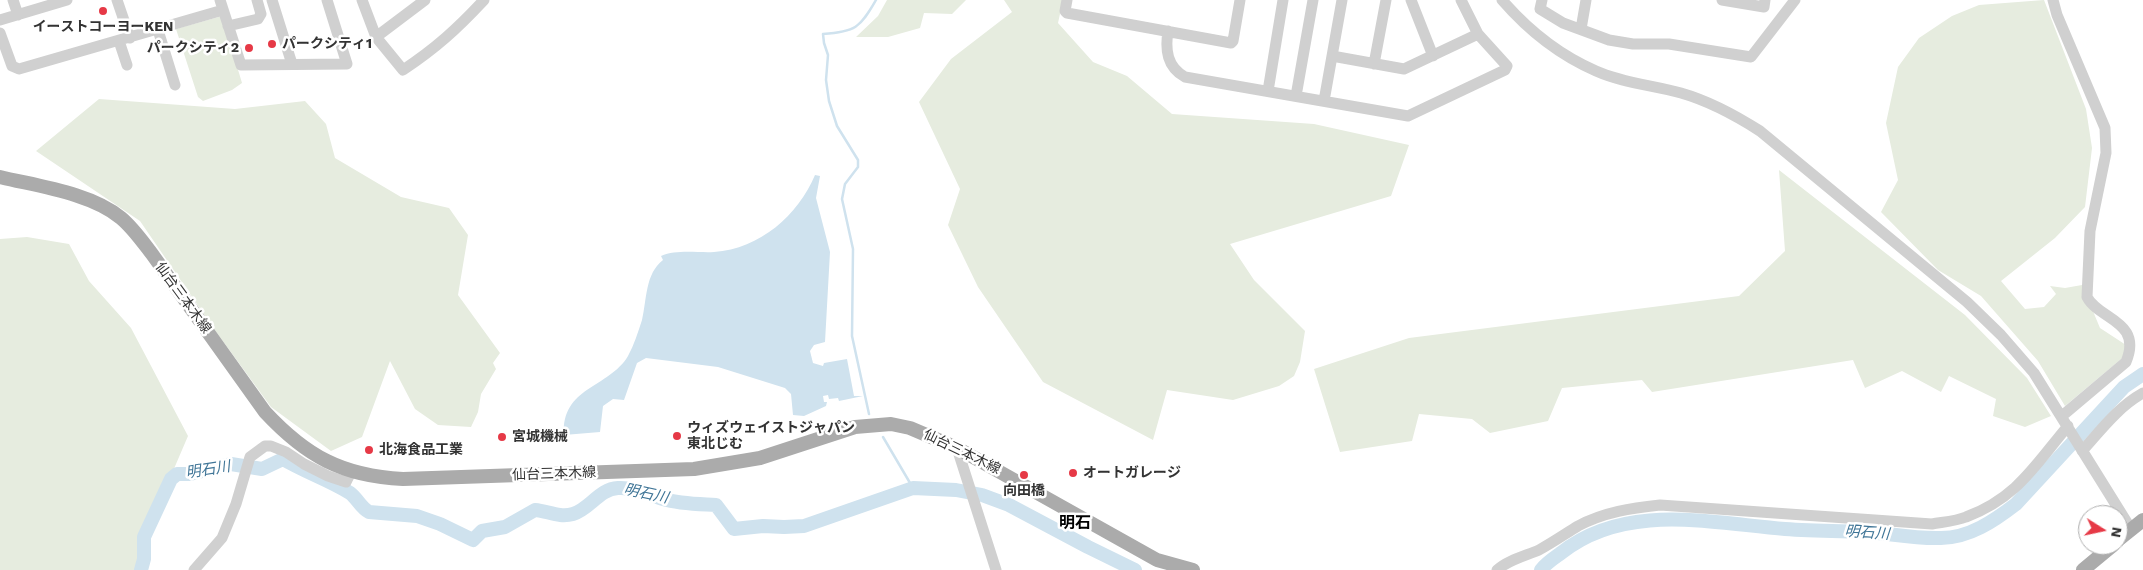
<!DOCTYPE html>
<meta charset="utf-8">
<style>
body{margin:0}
#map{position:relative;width:2143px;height:570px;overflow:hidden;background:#fff;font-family:"Work Sans",sans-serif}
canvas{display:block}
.north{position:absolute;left:2078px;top:505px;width:50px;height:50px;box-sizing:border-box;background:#fff;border:1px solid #adadad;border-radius:50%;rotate:100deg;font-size:14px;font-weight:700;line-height:20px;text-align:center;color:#333}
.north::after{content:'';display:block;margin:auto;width:18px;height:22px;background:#e63946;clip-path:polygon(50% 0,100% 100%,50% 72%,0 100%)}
</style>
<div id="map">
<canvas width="2143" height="570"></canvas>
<div class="north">N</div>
</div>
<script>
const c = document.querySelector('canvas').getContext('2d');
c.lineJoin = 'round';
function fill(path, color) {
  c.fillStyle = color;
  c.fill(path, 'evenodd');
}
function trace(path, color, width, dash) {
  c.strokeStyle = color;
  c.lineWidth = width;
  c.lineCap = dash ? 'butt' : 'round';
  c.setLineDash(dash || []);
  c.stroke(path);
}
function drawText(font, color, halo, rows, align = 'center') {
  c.font = font + ' "Work Sans","Noto Sans JP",sans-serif';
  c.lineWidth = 5;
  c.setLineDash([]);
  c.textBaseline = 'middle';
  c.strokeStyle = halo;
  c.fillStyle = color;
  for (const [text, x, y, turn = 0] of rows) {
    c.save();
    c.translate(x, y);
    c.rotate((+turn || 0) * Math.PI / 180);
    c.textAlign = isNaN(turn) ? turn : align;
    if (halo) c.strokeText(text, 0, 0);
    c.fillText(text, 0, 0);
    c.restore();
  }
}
const green = new Path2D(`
 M887,0H966L952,14L924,13L920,28L888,37H856L878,16Z
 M1004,0H1063L1058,23L1093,62L1127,76L1172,114L1314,124L1409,145L1391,196L1230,244L1254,280L1305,331L1300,362L1294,376L1279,386L1233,400L1167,390L1153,440L1043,382L978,287L948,225L960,189L919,102L951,59L1012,12Z
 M2044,0L2086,109L2092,148L2085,207L2055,238L2001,281L2025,309L2044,307L2056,294L2050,286L2065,288L2082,285L2100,328L2126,345V355L2065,406L2038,361L1981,296L1938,270L1881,212L1898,180L1886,123L1898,67L1919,38L1952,16L1979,5Z
 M222,16L242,83L232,90L203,101L198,97L176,29Z
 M99,99L235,109L305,101L326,124L335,158L401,197L449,208L468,235L458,295L500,353L493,363L496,369L481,394L478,412L471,427L438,425L415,409L390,361L362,437L331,451L271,407L214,329L140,221L36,151Z
 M1779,170L1965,315L2027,378L2051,416L2025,427L1993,416L1996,399L1949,376L1941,392L1902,371L1865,388L1853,360L1652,392L1642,380L1562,388L1548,421L1490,433L1472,419L1419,414L1412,441L1340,452L1314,369L1409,338L1739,296L1785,251Z
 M27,237L69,244L89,281L131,328L188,436L173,471L142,534L135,570H0V239Z`);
const water = new Path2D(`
 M815,175L820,176L816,198L830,252L825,342L814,345L810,351L813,363L823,366L824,363L847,359L854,396H863L839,401L838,398L829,399L828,395L823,396L824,402H827L826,406L804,416L793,415L791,394L785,388L718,367L646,358L637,363L624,400L613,399L603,406L600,432L564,435C561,387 609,388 628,356C634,345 638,332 642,320C647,299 645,274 663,260L661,256C677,249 698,253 714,252C760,249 798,215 815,175Z`);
const stream = new Path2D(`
 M869,414L852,336L853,249L842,199L845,184L858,167V160L837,126L829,101L826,80L828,55L824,43L823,34C855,32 860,28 876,0
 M883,437L913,488`);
const river = new Path2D(`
 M141,570L144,559V537L171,479L177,474H190L231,464L262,469L283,459C305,472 329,480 350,493C357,498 361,508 369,512L417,516L440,524L473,540L482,531L505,527L535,510C548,511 559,518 573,514C590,509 599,489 618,488C635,487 648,495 663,499C680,504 699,504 716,505L734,529L763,526L784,527L804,526L913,488L956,490L982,495L1009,505L1088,547L1135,570
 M1541,570C1546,563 1554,558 1561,553C1625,502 1710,523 1785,529C1813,531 1841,531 1869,532C1892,534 1917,539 1941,538C1969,538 1994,521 2016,504L2124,387L2143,374`);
const minor = new Path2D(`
 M13,0L18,15
 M117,0L130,38
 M220,0L241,65L347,64L327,0
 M272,0L292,64
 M362,0L376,37L403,70C436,48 457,29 484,0
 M1067,0L1065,11L1067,13L1231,43L1233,41L1240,0
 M1411,0L1433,56
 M1502,0C1528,30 1559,55 1596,71C1623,83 1652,85 1681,93C1709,101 1735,115 1760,131L1967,302L2001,335L2034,373L2131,529
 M1542,0L1540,9L1563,23L1609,40L1633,44H1669L1751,57L1795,0
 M1722,0L1764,7L1765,0
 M2053,0L2057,15L2105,128L2106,153L2090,231L2087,297C2099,320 2143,321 2126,362L2062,416
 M0,20L67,0
 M228,26L258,19L261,14L257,0
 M1581,29L1586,0
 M158,30L175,85
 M1168,31C1165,50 1167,67 1185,77L1408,116L1505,70L1507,66L1478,34L1461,0
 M0,33L12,66L19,69L223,10
 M376,37L425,0
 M119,41L127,65
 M1332,56L1404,69L1478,34
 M1374,64L1386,0
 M1268,91L1283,0
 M1296,96L1313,0
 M1324,101L1342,0
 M957,448L996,570
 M2082,451C2101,430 2118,407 2143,393
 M194,570L222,538L236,504L250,457L265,446H271L286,452L304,464L328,476L346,482L351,472
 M1497,570C1508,560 1525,556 1539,550C1552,543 1565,534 1578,526C1604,512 1632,508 1660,505L1932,524C1943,522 1956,521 1966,517C2017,498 2035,465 2068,426`);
const major = new Path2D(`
 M0,177C37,186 91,193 121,218C133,228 142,241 152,254L265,412C306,456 342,476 403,479L694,469L760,458L855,427L891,424L910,428L957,448L1157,560L1193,570
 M2118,540L2143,520
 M2083,570L2113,545`);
const markers = [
 [103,11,5,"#e63946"],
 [272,44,5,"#e63946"],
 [249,48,5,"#e63946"],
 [677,436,5,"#e63946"],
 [502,437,5,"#e63946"],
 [369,450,5,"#e63946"],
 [1073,473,5,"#e63946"],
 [1024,475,5,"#e63946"]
];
const poiNames = [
 ["イーストコーヨーKEN",103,27,"center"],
 ["パークシティ1",282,44],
 ["パークシティ2",239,48,"right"],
 ["ウィズウェイストジャパン",687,428],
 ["東北じむ",687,444],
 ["宮城機械",512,437],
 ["北海食品工業",379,450],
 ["オートガレージ",1083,473],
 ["向田橋",1024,491,"center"]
];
const streetNames = [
 ["仙台三本木線",183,298,54],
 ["仙台三本木線",962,452,26],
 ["仙台三本木線",554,474,-2]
];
const waterNames = [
 ["明石川",208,470,-9],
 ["明石川",646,494,12],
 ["明石川",1867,533,4]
];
const quarterNames = [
 ["明石",1075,523]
];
fill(green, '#e6ecdf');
fill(water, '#cfe2ee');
trace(stream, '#cfe2ee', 2.5);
trace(river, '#cfe2ee', 14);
trace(minor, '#d0d0d0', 11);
trace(major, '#ababab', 14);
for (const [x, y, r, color] of markers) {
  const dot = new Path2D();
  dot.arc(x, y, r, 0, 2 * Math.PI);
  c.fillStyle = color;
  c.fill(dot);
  trace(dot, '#fff', 2);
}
drawText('bold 14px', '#333', '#fff', poiNames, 'left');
drawText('14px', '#333', '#fff', streetNames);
drawText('italic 15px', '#3f7597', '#fff', waterNames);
drawText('bold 16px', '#000', '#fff', quarterNames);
</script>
